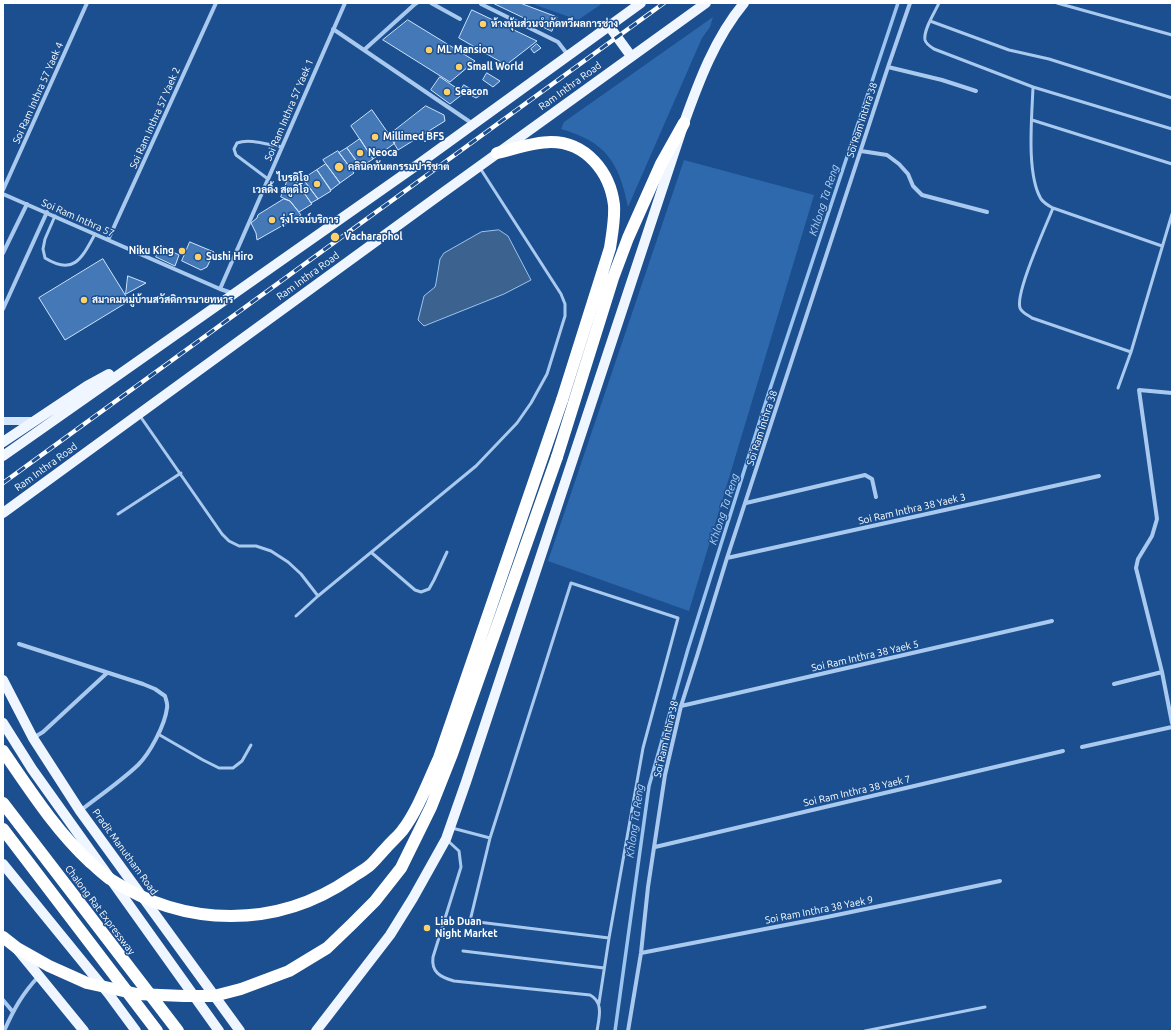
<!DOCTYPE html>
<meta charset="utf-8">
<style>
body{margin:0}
#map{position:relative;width:1175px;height:1034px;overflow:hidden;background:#1b4f8f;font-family:Ubuntu,sans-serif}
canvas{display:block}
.frame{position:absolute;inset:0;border:4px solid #fff;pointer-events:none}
</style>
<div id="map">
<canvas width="1175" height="1034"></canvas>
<div class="frame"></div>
</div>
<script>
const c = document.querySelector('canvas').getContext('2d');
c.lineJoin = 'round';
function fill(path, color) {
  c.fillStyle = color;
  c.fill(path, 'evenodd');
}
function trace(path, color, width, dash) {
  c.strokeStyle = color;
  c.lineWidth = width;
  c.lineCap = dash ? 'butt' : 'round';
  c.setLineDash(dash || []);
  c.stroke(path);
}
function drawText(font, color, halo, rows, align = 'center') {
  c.font = font + ' Ubuntu,Sarabun,sans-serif';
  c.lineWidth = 3;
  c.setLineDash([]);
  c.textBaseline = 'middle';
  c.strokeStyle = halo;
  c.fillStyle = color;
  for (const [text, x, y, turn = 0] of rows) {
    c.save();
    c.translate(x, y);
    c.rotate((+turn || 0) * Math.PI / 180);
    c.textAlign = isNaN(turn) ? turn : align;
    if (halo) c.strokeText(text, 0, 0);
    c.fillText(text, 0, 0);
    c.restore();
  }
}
const green = new Path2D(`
 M530,3H603L578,20Z
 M713,17L710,27L702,38L628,207C619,162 606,142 561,129L564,122Z
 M684,160L814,195L689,611L548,561Z`);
const water = new Path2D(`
 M499,230L508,236L531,280L504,294L424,326L418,320L424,296L435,287L436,283L440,259L444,253L481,232Z`);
const stream = new Path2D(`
 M615,1031L649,786L688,649L768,395L898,3`);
const building = new Path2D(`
 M493,3H520L557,17L552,31Z
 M472,10L537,41L506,65L459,38Z
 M408,20L475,61L450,82L383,40Z
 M537,44L541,48L534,53L531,49Z
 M487,73L500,81L493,87L483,80Z
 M440,77L464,93L450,104L431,90Z
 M464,85L481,95L476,98L461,90Z
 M426,106L444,115L445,121L398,150L389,135Z
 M372,110L395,143L373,159L351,126Z
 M360,139L373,159L361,167L347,148Z
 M347,148L359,165L352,170L339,153Z
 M338,151L354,173L340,183L323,160Z
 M326,164L340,183L331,190L317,170Z
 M317,170L331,191L318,199L303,179Z
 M289,177L294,179L312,204L299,212L290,201L281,197Z
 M303,179L318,199L311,203L297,182Z
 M284,199L290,201L301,215L257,240L256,233L251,223L257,218L258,215Z
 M190,242L214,252L207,267L201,270L182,261Z
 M161,246L179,255L175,266L156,257Z
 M103,259L129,301L65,340L39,298Z
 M128,276L146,283L126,294Z`);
const service = new Path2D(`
 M939,3C935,12 923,30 925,40C926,44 931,47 934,49L1033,87L1172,129
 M1057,3L1172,35
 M930,21L1009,50L1049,59L1172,98
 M1033,87C1032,116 1026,174 1041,199C1044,203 1049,206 1053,208L1162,246
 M1032,120L1172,164
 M268,179L236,155L234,149L237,143C250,138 268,145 282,147
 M1053,208C1046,226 1015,293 1020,308C1022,313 1028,315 1032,318L1131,352
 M55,216L45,239L43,249L45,258C74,276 82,258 95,234
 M1118,388L1131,352L1172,214
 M140,416L222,534L229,541L239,546H256L271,551L288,562L301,574L318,596
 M118,514L181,473
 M372,553L415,590L421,592L429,589L434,580L447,552
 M571,583L678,618L643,748L609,938L470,921L490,838Z
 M296,616L318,596L476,466L517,423L531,403L547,374L565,316V304L561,294L480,168
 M158,734L203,760L219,768H233L242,761L251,745
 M452,828L490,838
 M447,840L459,851L461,867L433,957C431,972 440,977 454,981L590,995C604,1002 599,1018 597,1031
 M463,951L604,968
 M599,1003L609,938
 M865,1031L985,1007`);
const minor = new Path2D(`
 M431,3L460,19
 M481,4L558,42L568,55
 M333,29L473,124
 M364,50L415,4L417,3
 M888,67L942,80L976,91
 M861,151L887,155L899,164L908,174L913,186L922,195L987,212
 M3,190L87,3
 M3,194L220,289L232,293
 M108,240L216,3
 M3,253L27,204
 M220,289L345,3
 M3,309L47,212
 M1172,393L1139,390L1157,519L1152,536L1138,559L1136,568L1162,672L1172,723
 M746,503L865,475L872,479L876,497
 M727,558L1099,476
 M19,644L143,684L155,689L165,696C166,700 168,704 167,708C165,725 150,753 138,765C120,782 99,796 80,811
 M1114,684L1162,672
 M681,706L1052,621
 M33,738L43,732L107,673
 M1082,747L1172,727
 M655,847L1063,751
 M641,953L827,917L1000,881
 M3,1000L13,1012
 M4,1031C14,1009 22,994 39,976
 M628,1031L641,953L648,887L665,775L681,706L697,656L727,558L888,67L910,3`);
const secondary = new Path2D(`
 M3,421H34`);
const primary = new Path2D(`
 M609,26L631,56
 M3,442L87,386L109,374
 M3,456L413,168L641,3
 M3,513L441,194L706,3
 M3,680L33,738L80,811L240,1031
 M3,723L32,769L219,1031
 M3,864L108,993L136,1031
 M17,949L84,1031
 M316,1031L390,935L413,898L446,839L466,782L684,123C699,81 715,38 744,3`);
const motorway = new Path2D(`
 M497,153C514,149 533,142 551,142C586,142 610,172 614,205C615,220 612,234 610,248L562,400
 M557,457L613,278L628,238L661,164L684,123
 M3,803L178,1031
 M3,829L157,1031`);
const rail = new Path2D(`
 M3,483L664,3`);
const motorwayBridge = new Path2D(`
 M3,751C30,790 56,831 91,863C97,868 103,874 110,879C185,928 277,929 351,878C357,874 364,870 369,866C375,861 380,854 386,848C391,842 397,837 402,831C418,810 428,782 439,758L562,400
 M3,937L17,948L49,966L87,983L137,994L184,996H214L241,989L289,971L327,948L352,924L375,901L401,868L431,807L452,754L557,457`);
const markers = [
 [483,24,4,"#ffd166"],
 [429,50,4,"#ffd166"],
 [459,67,4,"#ffd166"],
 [447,92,4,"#ffd166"],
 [375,137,4,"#ffd166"],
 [360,153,4,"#ffd166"],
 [339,167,5,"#ffd166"],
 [317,184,4,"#ffd166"],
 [272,220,4,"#ffd166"],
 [335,237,5,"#ffd166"],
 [182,251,4,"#ffd166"],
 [198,257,4,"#ffd166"],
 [84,300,4,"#ffd166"],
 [427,928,4,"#ffd166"]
];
const poiNames = [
 ["ห้างหุ้นส่วนจำกัดทวีผลการช่าง",491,24],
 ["ML Mansion",437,50],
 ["Small World",467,67],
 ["Seacon",455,92],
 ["Millimed ฺBFS",383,137],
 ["Neoca",368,153],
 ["คลินิคทันตกรรมปาริชาต",348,167],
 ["ไบรดิโอ",309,178,"right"],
 ["เวลดิ้ง สตูดิโอ",309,190,"right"],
 ["รุ่งโรจน์บริการ",280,220],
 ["Vacharaphol",344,237],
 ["Niku King",174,251,"right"],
 ["Sushi Hiro",206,257],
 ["สมาคมหมู่บ้านสวัสดิการนายทหาร",92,300],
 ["Liab Duan",435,922],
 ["Night Market",435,934]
];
const streetNames = [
 ["Ram Inthra Road",570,86,-36],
 ["Soi Ram Inthra 57 Yaek 4",38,93,-66],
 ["Soi Ram Inthra 57 Yaek 1",289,110,-67],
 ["Soi Ram Inthra 57 Yaek 2",155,118,-66],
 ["Soi Ram Inthra 38",862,120,-72],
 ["Soi Ram Inthra 57",78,218,24],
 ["Ram Inthra Road",308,276,-36],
 ["Soi Ram Inthra 38",762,428,-72],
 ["Ram Inthra Road",46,467,-36],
 ["Soi Ram Inthra 38 Yaek 3",912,509,-13],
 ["Soi Ram Inthra 38 Yaek 5",865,656,-13],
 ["Soi Ram Inthra 38",666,739,-77],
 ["Soi Ram Inthra 38 Yaek 7",857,791,-13],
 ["Pradit Manutham Road",125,852,54],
 ["Chalong Rat Expressway",100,910,53],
 ["Soi Ram Inthra 38 Yaek 9",819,910,-11]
];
const waterNames = [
 ["Khlong Ta Reng",824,200,-72],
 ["Khlong Ta Reng",724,509,-72],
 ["Khlong Ta Reng",635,821,-82]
];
fill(green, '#2e69ad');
fill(water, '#3c6290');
trace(water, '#9cc4f0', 1);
trace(stream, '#9cc4f0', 3.5);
fill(building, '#4478b7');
trace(building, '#cfe3fa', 1);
trace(service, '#a9c9ee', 3);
trace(minor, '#a9c9ee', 4);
trace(secondary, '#d6e6fa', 8);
trace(primary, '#f0f6ff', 10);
trace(motorway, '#fff', 12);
trace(rail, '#fff', 4.5);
trace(rail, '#1b4f8f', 3, [9]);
trace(motorwayBridge, '#fff', 12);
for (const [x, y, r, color] of markers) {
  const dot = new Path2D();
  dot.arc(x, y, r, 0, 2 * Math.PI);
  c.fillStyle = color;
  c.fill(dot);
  trace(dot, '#1b4f8f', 1.5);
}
drawText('bold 10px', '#fff', '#1b4f8f', poiNames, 'left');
drawText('10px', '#fff', '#1b4f8f', streetNames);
drawText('italic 11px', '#b5d3f5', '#1b4f8f', waterNames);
</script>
